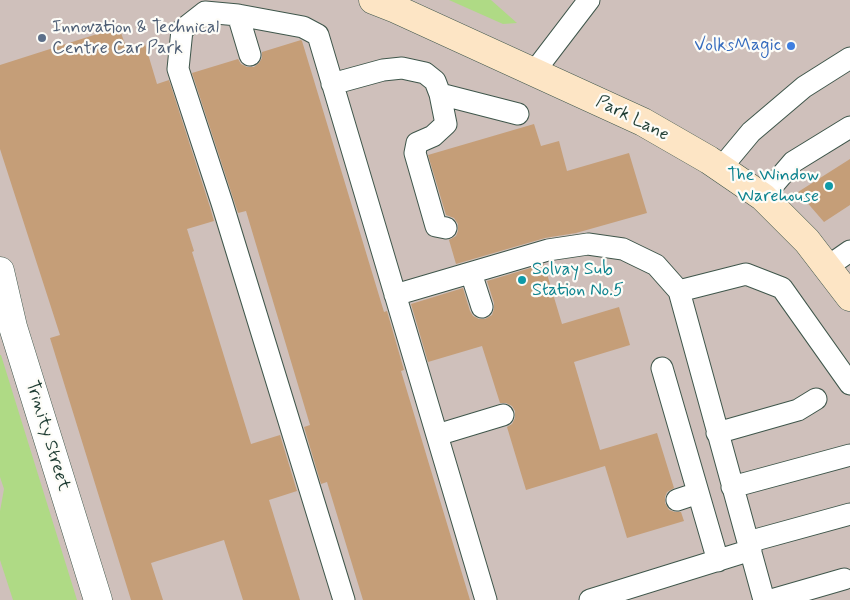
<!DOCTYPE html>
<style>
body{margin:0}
canvas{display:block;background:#f7e6d0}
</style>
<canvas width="850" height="600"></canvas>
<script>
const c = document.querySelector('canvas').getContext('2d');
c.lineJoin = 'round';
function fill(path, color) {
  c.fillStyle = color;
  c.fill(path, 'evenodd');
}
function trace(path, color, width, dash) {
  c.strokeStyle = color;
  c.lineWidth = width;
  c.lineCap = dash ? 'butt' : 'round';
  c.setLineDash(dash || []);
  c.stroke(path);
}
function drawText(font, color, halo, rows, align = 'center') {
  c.font = font + ' Mynerve,sans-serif';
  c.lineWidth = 4.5;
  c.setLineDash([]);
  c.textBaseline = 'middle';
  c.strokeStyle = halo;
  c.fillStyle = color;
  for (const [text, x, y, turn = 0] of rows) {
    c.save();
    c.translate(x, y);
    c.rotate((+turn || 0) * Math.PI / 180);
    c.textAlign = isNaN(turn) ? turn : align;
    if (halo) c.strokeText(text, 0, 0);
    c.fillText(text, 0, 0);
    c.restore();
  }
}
const industrial = new Path2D(`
 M0,0H850V600H0Z`);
const green = new Path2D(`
 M449,0H491L517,23L503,24Z
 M0,355H1L77,600H13L0,560V511L4,489L0,477Z`);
const building = new Path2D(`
 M119,27L127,50L145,44L157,84L169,80L210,207L214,221L187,229L194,251L192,252L251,444L280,435L297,491L269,500L300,600H243L224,540L151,563L163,600H131L50,338L60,335L0,149V65Z
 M301,40L302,41L384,312L387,311L404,370L401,371L470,600H363L327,482L321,484L304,427L310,425L246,211L238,213L192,73L238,59L241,64L247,67H254L259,63L262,58V52Z
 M534,124L541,146L559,141L567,171L629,153L647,213L576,233L545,238L456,264L449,240L456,236L458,231V224L454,218L446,215L428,155Z
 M850,159V205L824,222L798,192Z
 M544,264L562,324L619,307L630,345L574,362L600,450L657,433L674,488L667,492L665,497V503L669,510L675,512H681L684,521L627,538L605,466L526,490L507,427L512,424L515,418V411L512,406L506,403H500L482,346L428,362L411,304L463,288L470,311L473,316L479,319H485L492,315L494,309V303L487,281Z`);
const service = new Path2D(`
 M238,15L250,55
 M534,72L589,0
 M332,84L383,70L402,68L425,73L435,81L440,94L446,124L433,136L417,143L415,153L436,226L446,228
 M440,94L518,114
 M721,168L751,132L804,87L850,58
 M763,197L793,162L850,127
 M827,267L850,251
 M471,273L482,307
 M679,291L746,274L782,288L850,384
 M395,295L548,250L588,244L623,249L656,265L679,291L764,600
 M662,368L718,561
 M717,433L798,410L816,399
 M437,435L503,415
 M732,487L850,455
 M677,500L698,493
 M748,542L850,514
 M344,600L222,203L178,69L182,30L205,12L238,15L303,27L318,35L486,600
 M590,600L751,550
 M771,600L844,579`);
const minor = new Path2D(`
 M0,271L13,327L98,600`);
const secondary = new Path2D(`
 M373,0L396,9L643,122L709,160L763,197L807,241L850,297`);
const markers = [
 [42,38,5,"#5c6f8a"],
 [791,46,5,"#3f7fe0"],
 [829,186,5,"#0f9aa8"],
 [522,280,5,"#0f9aa8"]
];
const serviceNames = [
 ["Innovation & Technical",52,28],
 ["Centre Car Park",52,49]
];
const shopNames = [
 ["VolksMagic",781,46]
];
const streetNames = [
 ["Park Lane",632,119,27],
 ["Trinity Street",47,436,73]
];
const cultureNames = [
 ["The Window",819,176],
 ["Warehouse",819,197],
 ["Solvay Sub",532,270,"left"],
 ["Station No.5",532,291,"left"]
];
fill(industrial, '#cfc0bb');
fill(green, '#afda85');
fill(building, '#c59e78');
trace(service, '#3f564b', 23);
trace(minor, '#3f564b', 29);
trace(secondary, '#3f564b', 29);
trace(service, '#fff', 21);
trace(minor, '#fff', 28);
trace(secondary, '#fde5c5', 28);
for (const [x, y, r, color] of markers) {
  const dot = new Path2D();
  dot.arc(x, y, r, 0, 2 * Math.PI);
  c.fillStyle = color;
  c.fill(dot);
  trace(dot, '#fdfcf7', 2);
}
drawText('18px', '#4e5e75', '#fdfcf7', serviceNames, 'left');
drawText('18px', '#366cbe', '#fdfcf7', shopNames, 'right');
drawText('18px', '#1f3d34', '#fdfcf7', streetNames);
drawText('18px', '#0d838f', '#fdfcf7', cultureNames, 'right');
</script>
